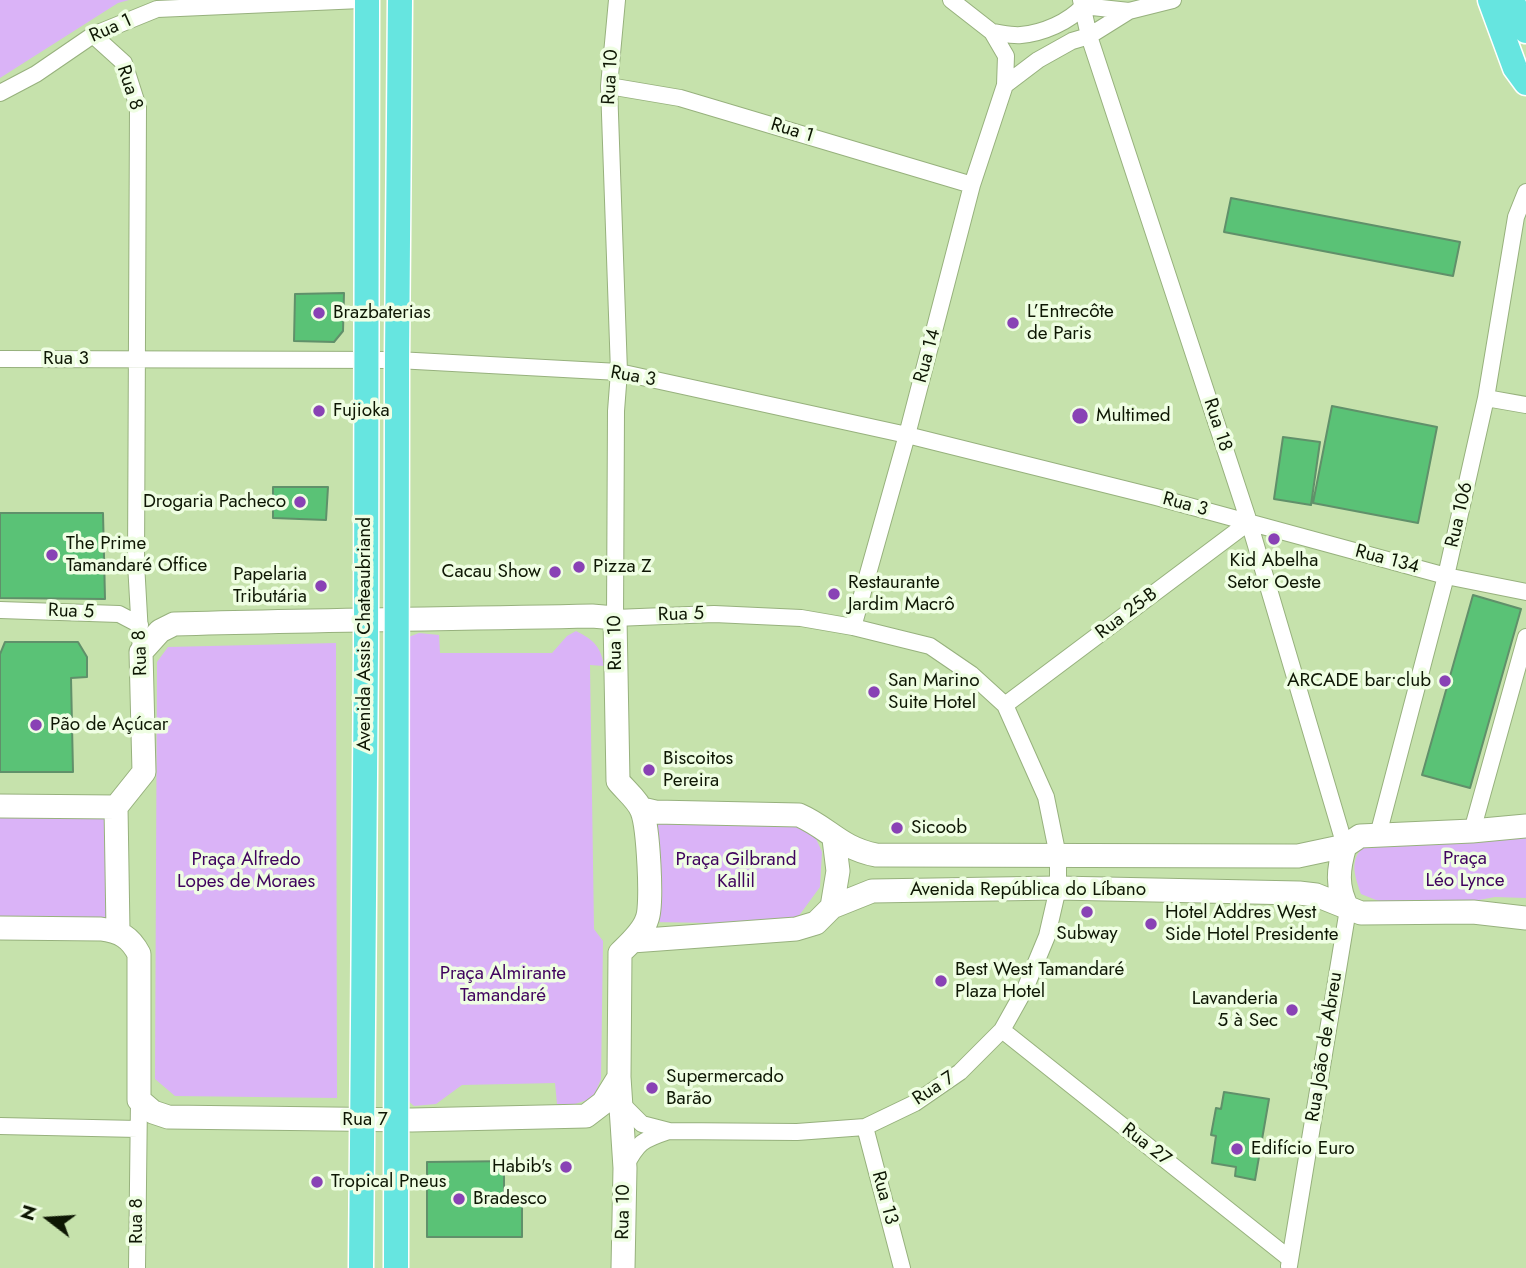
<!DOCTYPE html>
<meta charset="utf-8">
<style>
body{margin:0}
#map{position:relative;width:1526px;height:1268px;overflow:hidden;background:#c6e2ac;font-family:Jost,sans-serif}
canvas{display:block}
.north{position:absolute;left:14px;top:1184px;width:70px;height:70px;-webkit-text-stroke:5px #effee3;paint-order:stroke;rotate:287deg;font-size:19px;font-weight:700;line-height:28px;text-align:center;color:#0e1704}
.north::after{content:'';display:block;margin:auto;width:24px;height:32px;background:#0e1704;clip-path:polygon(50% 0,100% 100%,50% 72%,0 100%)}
</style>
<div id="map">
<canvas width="1526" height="1268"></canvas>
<div class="north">N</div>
</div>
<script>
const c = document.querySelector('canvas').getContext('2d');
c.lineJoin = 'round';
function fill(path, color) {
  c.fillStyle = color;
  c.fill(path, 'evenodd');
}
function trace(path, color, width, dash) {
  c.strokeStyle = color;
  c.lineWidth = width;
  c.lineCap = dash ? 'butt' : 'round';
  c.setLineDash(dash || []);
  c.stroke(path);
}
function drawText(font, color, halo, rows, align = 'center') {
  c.font = font + ' Jost,sans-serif';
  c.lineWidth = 7;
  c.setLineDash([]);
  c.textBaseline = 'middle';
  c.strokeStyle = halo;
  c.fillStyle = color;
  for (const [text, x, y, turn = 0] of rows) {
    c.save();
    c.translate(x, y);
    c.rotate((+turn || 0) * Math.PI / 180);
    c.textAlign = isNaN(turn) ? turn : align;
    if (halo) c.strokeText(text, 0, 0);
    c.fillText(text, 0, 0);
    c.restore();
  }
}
const green = new Path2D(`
 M0,0H129L118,3L0,78Z
 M576,631C594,640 601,647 604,666L590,665L594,929L603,941L601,1079L593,1098L575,1104H557L555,1083L462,1085L436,1104L414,1106L405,1098L406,638L419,633L439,635L440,653H552L567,636Z
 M336,643L337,1098L175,1096L155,1079L157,662L168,647Z
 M102,815L108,817L110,921L0,918V818Z
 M653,817L801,824L814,834L822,852L820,887L798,917L778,924L650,922Z
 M1526,835V898L1495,897L1468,902H1381L1361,894C1355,876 1349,862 1363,847Z`);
const building = new Path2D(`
 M1231,198L1460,242L1453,276L1224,232Z
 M344,293L343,331L334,342L294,341L295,294Z
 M1332,406L1437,427L1418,523L1313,503Z
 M1283,437L1320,442L1311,505L1274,499Z
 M273,487H328L326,520L273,518Z
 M0,513H103L105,599L0,598Z
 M1473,595L1521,609L1470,788L1422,775Z
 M5,642H78L87,657V677L71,678L73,772H0V654Z
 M1224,1092L1269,1099L1255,1180L1235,1176L1236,1167L1212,1163L1216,1136L1211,1135L1216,1108L1221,1109Z
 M516,1161V1172H504V1201H522V1237H427V1162Z`);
const street = new Path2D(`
 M617,0L609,86L619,372L616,411L615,618L714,614L801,618L853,627L930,646L971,674L1005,705L1046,797L1058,856V888L1047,936L1025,989L1002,1030L960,1072L915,1103L865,1127L797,1132L669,1131L642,1124L623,1105
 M1081,0L1089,36L1249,522L1345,846
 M1083,6L1129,11
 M992,32C1001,33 1012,36 1021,35C1043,33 1069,22 1083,6
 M93,35L124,63L138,107L136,563L141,652
 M1005,85L1038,60L1072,41L1089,36L1129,11L1173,0
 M609,86L680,98L972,185
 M0,93L36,74L93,35L157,9L361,0
 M0,359L397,360L619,372L907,435L1156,497L1446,576L1526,592
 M1486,398L1526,405
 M0,610L119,614L140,625
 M853,627L907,435L972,185L1005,85L1006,56L992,32L951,0
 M1005,705L1249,522
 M1472,831L1526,637
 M1378,835L1446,576L1486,398L1516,217L1526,192
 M1002,1030L1290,1259
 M0,1126L138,1129
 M865,1127L902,1268
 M625,1167C638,1142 642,1140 669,1131
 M1289,1266L1348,909
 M137,1268L139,1100`);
const secondary = new Path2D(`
 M0,806L116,807
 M642,809L655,812L799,815C829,828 840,848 876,855L1298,856L1345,846L1360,836L1472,831L1526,826
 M1345,846C1338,869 1336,887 1348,909
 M832,907L838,871L834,839
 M0,928L101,929C121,932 130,937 139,954V1100L153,1112L168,1117L412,1120L586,1116L603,1103L619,1077
 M118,931L116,807L144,772L141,652L160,631L174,624C313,620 453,619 592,616L615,618L618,781C625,790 638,800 642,811C648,826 653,905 647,919C643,932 629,944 620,953L619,1077L625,1168L623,1268
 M632,941L796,929L816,923L832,907L872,891L1058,888L1299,893L1316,895L1361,913L1473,912L1526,918`);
const primary = new Path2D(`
 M1490,0L1515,68L1526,83
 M1512,0L1526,31
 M361,1268L366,651L367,0
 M396,1268L397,360L400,0`);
const markers = [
 [319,313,7,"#8942b5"],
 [1013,323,7,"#8942b5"],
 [319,411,7,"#8942b5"],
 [1080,416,9,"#8942b5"],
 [300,502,7,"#8942b5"],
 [1274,539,7,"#8942b5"],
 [52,555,7,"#8942b5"],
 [579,567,7,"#8942b5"],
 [555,572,7,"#8942b5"],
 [321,586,7,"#8942b5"],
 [834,594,7,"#8942b5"],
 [1445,681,7,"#8942b5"],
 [874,692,7,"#8942b5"],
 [36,725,7,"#8942b5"],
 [649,770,7,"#8942b5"],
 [897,828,7,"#8942b5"],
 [1087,912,7,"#8942b5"],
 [1151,924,7,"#8942b5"],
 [941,981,7,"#8942b5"],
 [1292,1010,7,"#8942b5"],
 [652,1088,7,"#8942b5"],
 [1237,1149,7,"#8942b5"],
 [566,1167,7,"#8942b5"],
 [317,1182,7,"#8942b5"],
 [459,1199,7,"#8942b5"]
];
const streetNames = [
 ["Rua 1",111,29,-24],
 ["Rua 10",611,77,-87],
 ["Rua 8",129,88,72],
 ["Rua 1",792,131,17],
 ["Rua 14",928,356,-75],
 ["Rua 3",66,359],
 ["Rua 3",633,377,10],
 ["Rua 18",1217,425,72],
 ["Rua 3",1185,505,15],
 ["Rua 106",1460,515,-77],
 ["Rua 134",1387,560,15],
 ["Rua 5",71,612,2],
 ["Rua 25-B",1127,614,-37],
 ["Rua 5",681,615,-2],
 ["Avenida Assis Chateaubriand",365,634,-90],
 ["Rua 10",616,643,-91],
 ["Rua 8",141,653,-92],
 ["Avenida República do Líbano",1028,890],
 ["Rua João de Abreu",1325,1047,-81],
 ["Rua 7",934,1089,-33],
 ["Rua 7",365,1120],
 ["Rua 27",1146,1145,38],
 ["Rua 13",884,1198,75],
 ["Rua 10",624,1212,-89],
 ["Rua 8",137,1221,-90]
];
const poiNames = [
 ["L’Entrecôte",1027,312],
 ["de Paris",1027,334],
 ["Brazbaterias",333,313],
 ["Fujioka",333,411],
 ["Multimed",1096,416],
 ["Drogaria Pacheco",286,502,"right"],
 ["The Prime",66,544],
 ["Tamandaré Office",66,566],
 ["Kid Abelha",1274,561,"center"],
 ["Setor Oeste",1274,583,"center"],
 ["Pizza Z",593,567],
 ["Cacau Show",541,572,"right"],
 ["Papelaria",307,575,"right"],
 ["Tributária",307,597,"right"],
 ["Restaurante",848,583],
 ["Jardim Macrô",848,605],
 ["San Marino",888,681],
 ["Suite Hotel",888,703],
 ["ARCADE bar•club",1431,681,"right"],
 ["Pão de Açúcar",50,725],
 ["Biscoitos",663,759],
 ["Pereira",663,781],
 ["Sicoob",911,828],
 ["Hotel Addres West",1165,913],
 ["Side Hotel Presidente",1165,935],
 ["Subway",1087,934,"center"],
 ["Best West Tamandaré",955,970],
 ["Plaza Hotel",955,992],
 ["Lavanderia",1278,999,"right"],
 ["5 à Sec",1278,1021,"right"],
 ["Supermercado",666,1077],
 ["Barão",666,1099],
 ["Edifício Euro",1251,1149],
 ["Habib's",552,1167,"right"],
 ["Tropical Pneus",331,1182],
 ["Bradesco",473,1199]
];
const parkNames = [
 ["Praça",1465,859],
 ["Léo Lynce",1465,881],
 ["Praça Alfredo",246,860],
 ["Lopes de Moraes",246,882],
 ["Praça Gilbrand",736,860],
 ["Kallil",736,882],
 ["Praça Almirante",503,974],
 ["Tamandaré",503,996]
];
fill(green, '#dab3f7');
fill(building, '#5ac276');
trace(building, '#60906a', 2);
trace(street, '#97b17d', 18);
trace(secondary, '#97b17d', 25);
trace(primary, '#fff', 27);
trace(street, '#fff', 16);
trace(secondary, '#fff', 23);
trace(primary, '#66e5e0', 24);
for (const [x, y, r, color] of markers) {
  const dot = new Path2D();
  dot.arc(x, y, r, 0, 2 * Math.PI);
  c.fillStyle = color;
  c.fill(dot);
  trace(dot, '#effee3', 2.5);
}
drawText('19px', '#0e1704', '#effee3', streetNames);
drawText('19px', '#0e1704', '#effee3', poiNames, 'left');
drawText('19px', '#40035e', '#effee3', parkNames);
</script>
